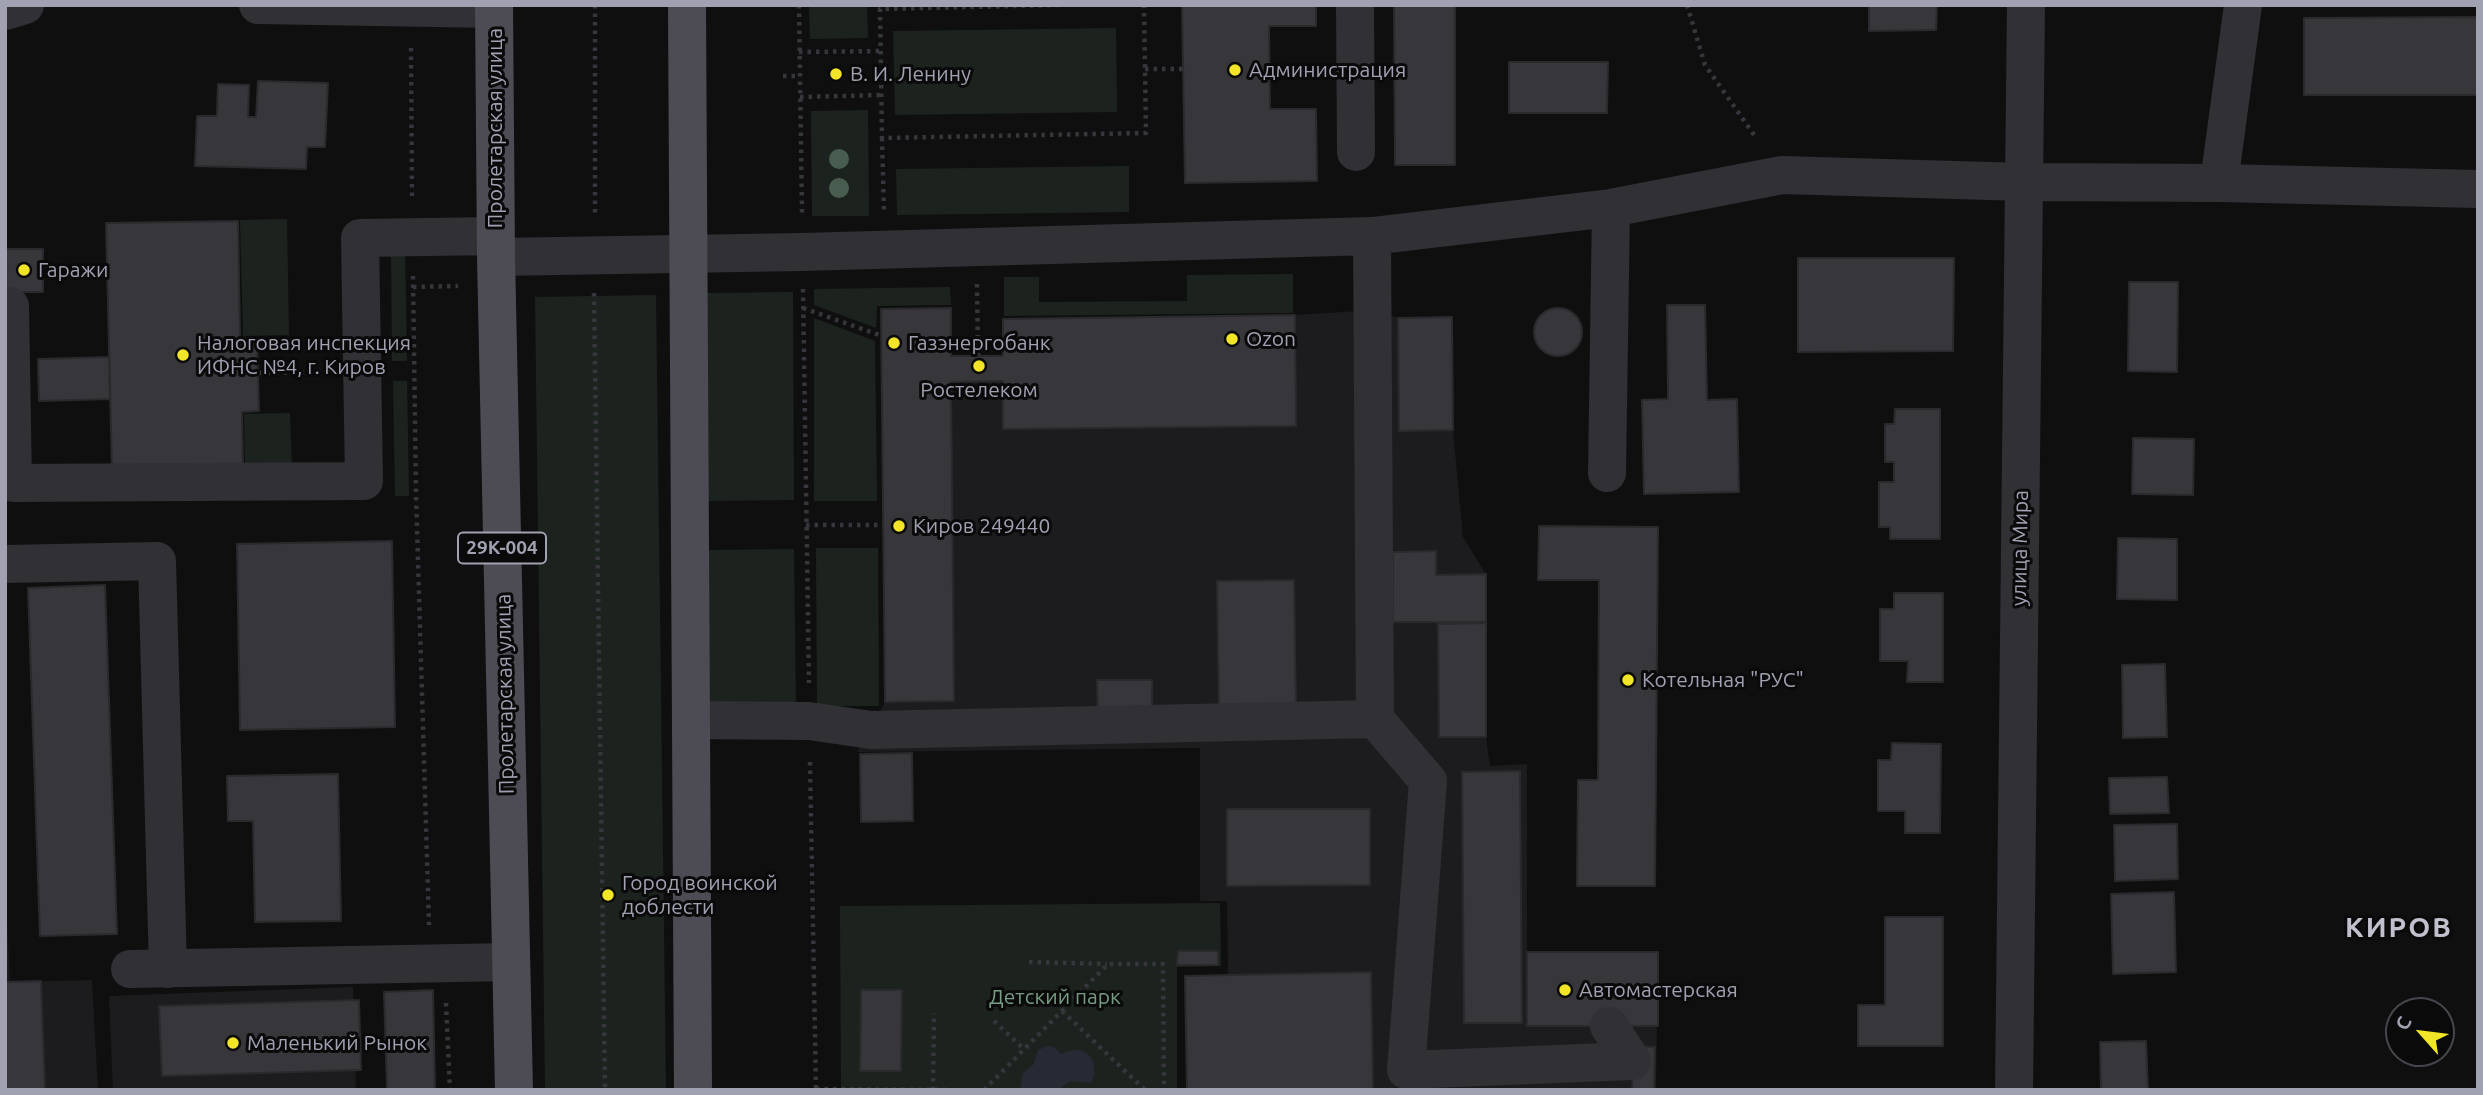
<!DOCTYPE html>
<meta charset="utf-8">
<style>
body{margin:0}
#map{position:relative;width:2483px;height:1095px;overflow:hidden;background:#0f0f10;font-family:Ubuntu,sans-serif}
canvas{display:block}
.frame{position:absolute;inset:0;border:7px solid #a0a1b1;pointer-events:none}
.north{position:absolute;left:2385px;top:997px;width:70px;height:70px;box-sizing:border-box;background:#0a0a0b;border:2px solid #46464d;border-radius:50%;rotate:298deg;font-size:19px;font-weight:700;line-height:28px;text-align:center;color:#a0a1b1}
.north::after{content:'';display:block;margin:auto;width:24px;height:32px;background:#f2e426;clip-path:polygon(50% 0,100% 100%,50% 72%,0 100%)}
</style>
<div id="map">
<canvas width="2483" height="1095"></canvas>
<div class="frame"></div>
<div class="north">С</div>
</div>
<script>
const c = document.querySelector('canvas').getContext('2d');
c.lineJoin = 'round';
function fill(path, color) {
  c.fillStyle = color;
  c.fill(path, 'evenodd');
}
function trace(path, color, width, dash) {
  c.strokeStyle = color;
  c.lineWidth = width;
  c.lineCap = dash ? 'butt' : 'round';
  c.setLineDash(dash || []);
  c.stroke(path);
}
function drawText(font, color, halo, rows, align = 'center') {
  c.font = font + ' Ubuntu,sans-serif';
  c.lineWidth = 6;
  c.setLineDash([]);
  c.textBaseline = 'middle';
  c.strokeStyle = halo;
  c.fillStyle = color;
  for (const [text, x, y, turn = 0] of rows) {
    c.save();
    c.translate(x, y);
    c.rotate((+turn || 0) * Math.PI / 180);
    c.textAlign = isNaN(turn) ? turn : align;
    if (halo) c.strokeText(text, 0, 0);
    c.fillText(text, 0, 0);
    c.restore();
  }
}
const built = new Path2D(`
 M951,308L952,356H1003V319L1295,315L1374,310L1398,318L1452,317L1453,430L1463,537L1486,574V737L1490,766L1527,764V952H1658L1656,1090H1187L1185,976L1228,974L1227,901H1200V748L857,752L885,702L881,309Z
 M5,878L10,982L92,980L98,1090H5Z
 M353,987L356,1090H113L109,996Z`);
const green = new Path2D(`
 M809,5H867L868,38L810,39Z
 M1116,28L1117,112L895,115L893,31Z
 M868,110L869,216H812L811,111Z
 M1129,166V212L897,215L896,169Z
 M287,219L289,335L243,336L240,220Z
 M391,248H405L407,361H392Z
 M1293,274V313L1004,316V277H1039V302L1187,301V275Z
 M950,287L951,305L877,306L876,328L814,305V289Z
 M793,292L794,500L706,501L705,293Z
 M656,295L666,1090H545L535,297Z
 M814,318L875,341L877,501H814Z
 M393,381H407L409,496H395Z
 M290,413L292,467H245L244,414Z
 M816,548H878L879,706H817Z
 M794,549L796,707L708,708L707,550Z
 M1220,903L1221,966L1177,967V1090H841L840,906Z`);
const water = new Path2D(`
 M1048,1046L1054,1047L1061,1054C1067,1052 1073,1049 1079,1050C1094,1052 1098,1072 1091,1083L1070,1081L1058,1090H1020L1023,1073L1034,1064L1038,1050Z`);
const building = new Path2D(`
 M1182,5H1316V26H1269L1270,109H1316L1317,181L1185,183Z
 M1394,5H1455V165H1395Z
 M1869,5H1937L1936,30L1869,31Z
 M2478,17V95H2304V18Z
 M1509,62H1608L1607,113H1509Z
 M258,81L328,83L325,147H307L306,169L195,166L197,116H217L218,84L249,85L248,117H256Z
 M238,221L240,338H257L258,373L259,411L242,412L243,468L112,471L106,223Z
 M5,249H43V292H5Z
 M1798,258H1954L1953,351L1798,352Z
 M2129,282H2178L2177,372L2128,371Z
 M1667,305H1705L1707,400L1737,399L1739,492L1644,494L1642,400L1668,399Z
 M1534 332a24 24 0 1 1 48 0a24 24 0 1 1-48 0Z
 M951,308V356H1003V319L1295,315L1296,426L1003,429V381L951,382L954,701L885,702L881,309Z
 M1452,317L1453,430L1399,431L1398,318Z
 M109,357L110,399L39,401L38,359Z
 M1895,409H1940V539H1890V527H1879V482H1894V462H1885V424H1894Z
 M2133,438L2194,439L2193,495L2132,494Z
 M1539,526L1658,527L1655,886H1577L1578,780H1598L1599,580H1538Z
 M2118,538L2177,539V600L2117,599Z
 M392,541L395,727L240,730L237,544Z
 M1436,551V575L1486,574V622H1393V552Z
 M1294,580L1296,711L1219,712L1217,581Z
 M105,585L117,934L40,936L28,588Z
 M1894,593H1943V682H1907L1908,661H1880V609H1894Z
 M1486,623V737H1439L1438,624Z
 M2165,664L2167,737L2123,738L2122,665Z
 M1097,680H1152V721H1098Z
 M1892,743L1941,744L1940,833H1905V811H1878V760H1891Z
 M912,753L913,821L861,822L860,754Z
 M1520,771L1522,1023H1464L1462,772Z
 M338,774L341,921L255,922L253,821H228L227,776Z
 M2167,777L2169,813L2110,814L2109,778Z
 M1227,809H1370V885L1227,886Z
 M2177,824L2178,879L2115,881L2114,825Z
 M2174,892L2176,972L2113,974L2111,894Z
 M1885,917H1943V1046H1858V1005H1885Z
 M1178,951H1218V965H1177Z
 M1527,952H1658V1026H1527Z
 M1371,972L1373,1090H1187L1185,976Z
 M41,981L45,1090H5V982Z
 M433,990L435,1090H387L384,992Z
 M861,990H902L901,1071H860Z
 M359,1000L361,1070L162,1076L159,1006Z
 M2146,1041L2148,1090H2101L2100,1042Z
 M1633,1046L1655,1047L1654,1090H1632Z`);
const path = new Path2D(`
 M595,5V217
 M799,5L802,214
 M1059,5L880,9L882,138L1146,133L1144,5
 M1687,5L1705,65L1757,139
 M411,48L412,197
 M799,52L881,51
 M1145,69H1183
 M783,76H800
 M800,97L882,95
 M882,138L884,211
 M413,276L416,495L429,925
 M977,284L978,356
 M413,287L458,286
 M803,289L809,683
 M594,293L605,1090
 M803,308L882,336
 M258,373L324,372
 M806,525H883
 M810,762L816,1090
 M1029,962L1107,964
 M446,1003L450,1090
 M1062,1011L1145,1090
 M994,1021L1024,1049
 M816,1089L964,1090
 M933,1090L934,1013
 M984,1090L1108,964H1163L1164,1090`);
const minor = new Path2D(`
 M258,5L494,9
 M1355,5L1356,152
 M5,11L25,5
 M2219,183L2243,5
 M1372,236L1375,719L1428,781L1406,1070L1632,1061L1609,1026
 M496,257L802,252L1372,236L1611,208L1782,175L2024,182L2219,183L2478,189
 M5,306H10L13,483L364,481L360,238L495,236
 M1607,473L1611,208
 M5,564L157,561L168,969
 M691,720L809,721L871,730L1375,719
 M130,969L511,962
 M2014,1090L2026,5`);
const major = new Path2D(`
 M494,5L496,257L514,1090
 M687,5L693,1090`);
const trees = [
 [839,159],
 [839,188]
];
const markers = [
 [1235,70,7,"#f2e426"],
 [836,74,7,"#f2e426"],
 [24,270,7,"#f2e426"],
 [1232,339,7,"#f2e426"],
 [894,343,7,"#f2e426"],
 [183,355,7,"#f2e426"],
 [979,366,7,"#f2e426"],
 [899,526,7,"#f2e426"],
 [1628,680,7,"#f2e426"],
 [608,895,7,"#f2e426"],
 [1565,990,7,"#f2e426"],
 [233,1043,7,"#f2e426"]
];
const shields = [
 [502,548,88]
];
const shieldNames = [
 ["29К-004",502,548]
];
const poiNames = [
 ["Администрация",1249,70],
 ["В. И. Ленину",850,74],
 ["Гаражи",38,270],
 ["Ozon",1246,339],
 ["Налоговая инспекция",197,343],
 ["ИФНС №4, г. Киров",197,367],
 ["Газэнергобанк",908,343],
 ["Ростелеком",979,390,"center"],
 ["Киров 249440",913,526],
 ["Котельная \"РУС\"",1642,680],
 ["Город воинской",622,883],
 ["доблести",622,907],
 ["Автомастерская",1579,990],
 ["Маленький Рынок",247,1043]
];
const streetNames = [
 ["Пролетарская улица",495,128,-90],
 ["улица Мира",2020,548,-89],
 ["Пролетарская улица",505,694,-91]
];
const parkNames = [
 ["Детский парк",1055,997]
];
const districtNames = [
 ["КИРОВ",2399,928]
];
fill(built, '#1c1b1d');
fill(green, '#1c231e');
fill(water, '#262a34');
fill(building, '#37363b');
trace(building, '#2a292c', 2);
trace(path, '#36363c', 4.5, [3.5, 5]);
trace(minor, '#313035', 38);
trace(major, '#4d4c54', 38);
c.fillStyle = '#485d4f';
for (const [x, y] of trees) {
  c.beginPath();
  c.arc(x, y, 10, 0, 2 * Math.PI);
  c.fill();
}
for (const [x, y, r, color] of markers) {
  const dot = new Path2D();
  dot.arc(x, y, r, 0, 2 * Math.PI);
  c.fillStyle = color;
  c.fill(dot);
  trace(dot, '#0a0a0b', 2.5);
}
for (const [x, y, w] of shields) {
  const box = new Path2D();
  box.roundRect(x - w / 2, y - 15.5, w, 31, 5);
  c.fillStyle = '#0a0a0b';
  c.fill(box);
  trace(box, '#a0a1b1', 2);
}
drawText('bold 19px', '#a0a1b1', null, shieldNames);
drawText('21px', '#a0a1b1', '#0a0a0b', poiNames, 'left');
drawText('21px', '#a0a1b1', '#0a0a0b', streetNames);
drawText('21px', '#769d83', '#0a0a0b', parkNames);
c.letterSpacing = '2px';
drawText('bold 28px', '#c1c1ce', '#0a0a0b', districtNames);
c.letterSpacing = '0px';
</script>
